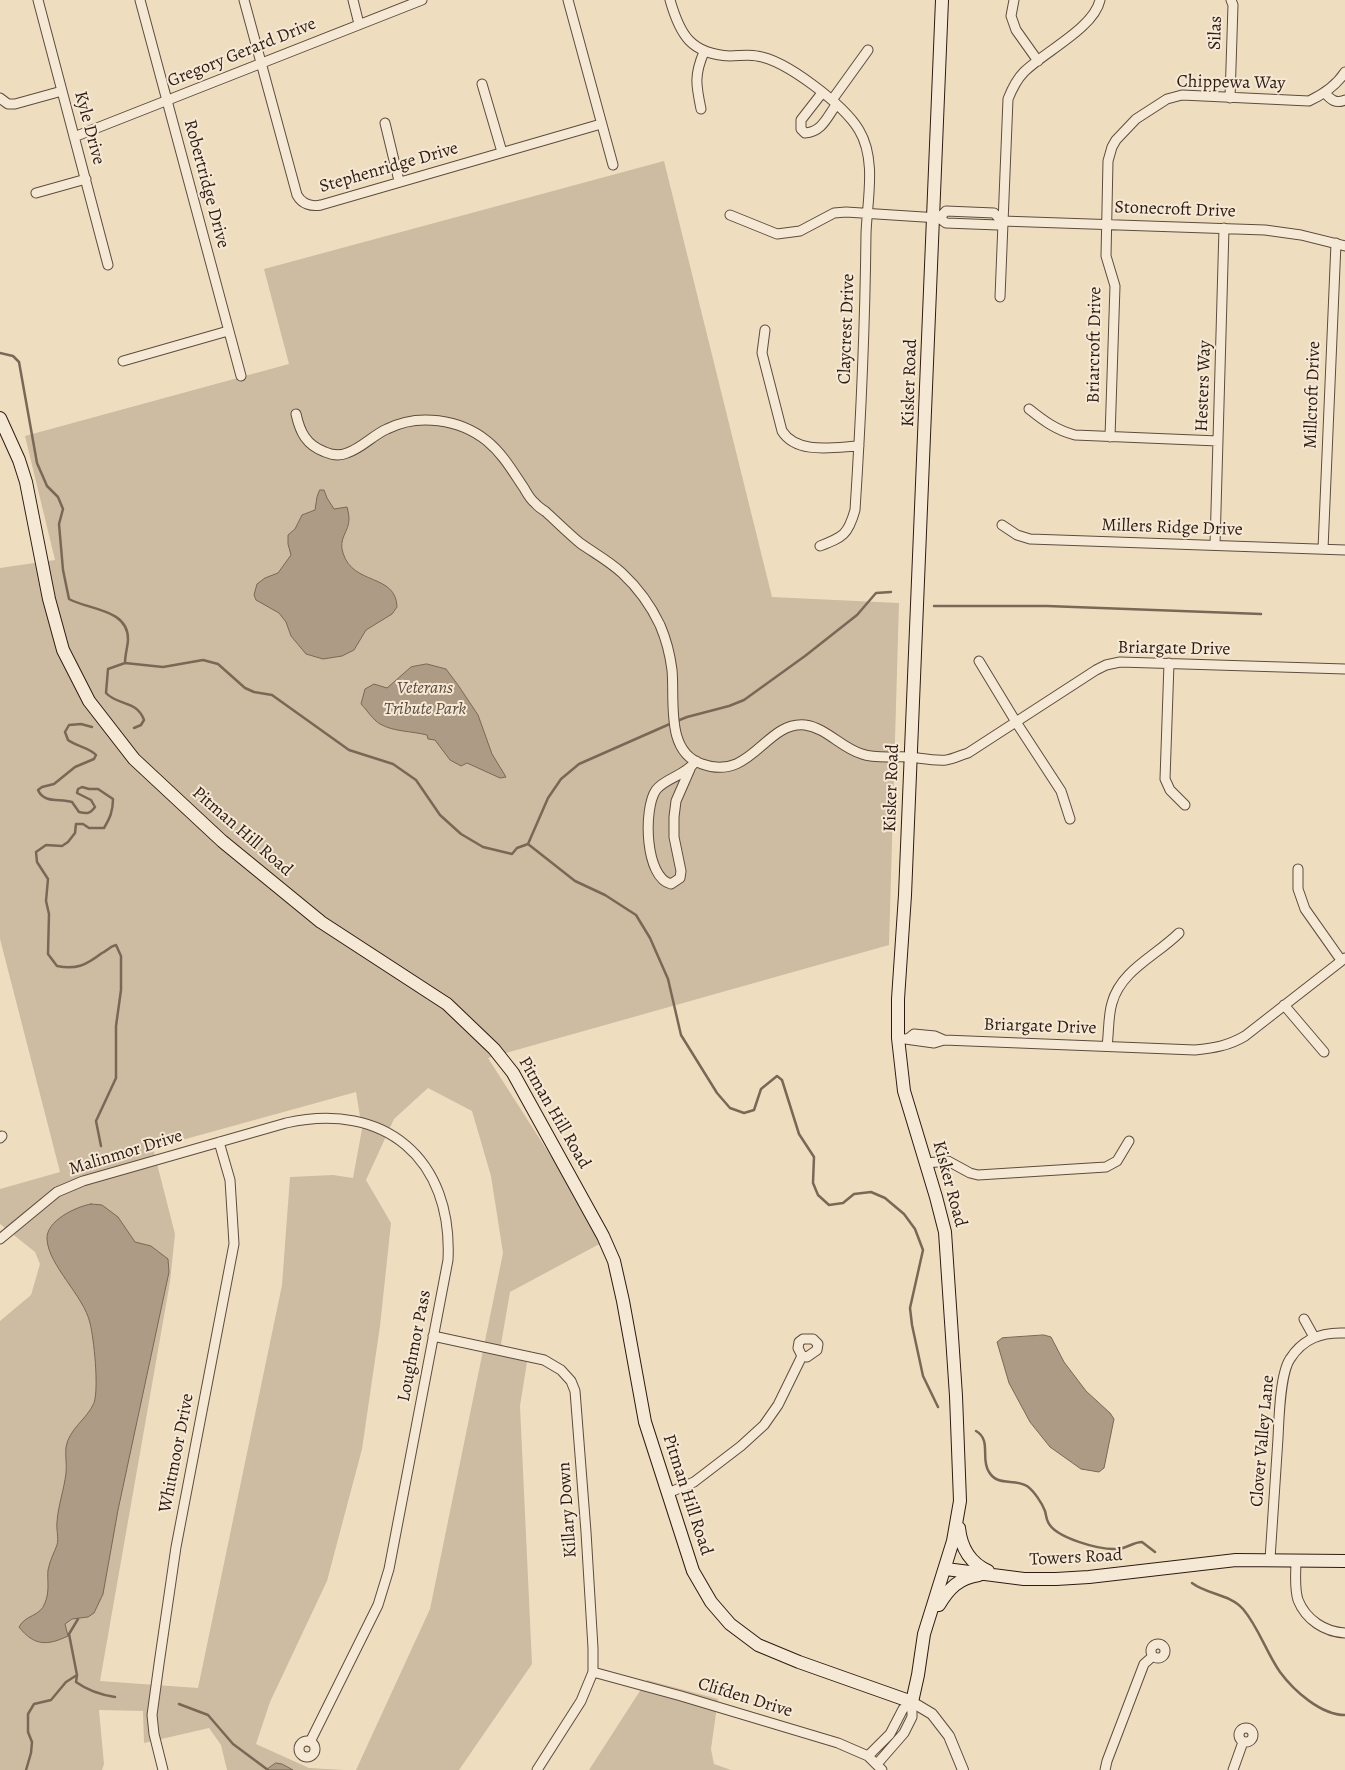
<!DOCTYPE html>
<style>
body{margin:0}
canvas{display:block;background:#efddc0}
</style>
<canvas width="1345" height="1770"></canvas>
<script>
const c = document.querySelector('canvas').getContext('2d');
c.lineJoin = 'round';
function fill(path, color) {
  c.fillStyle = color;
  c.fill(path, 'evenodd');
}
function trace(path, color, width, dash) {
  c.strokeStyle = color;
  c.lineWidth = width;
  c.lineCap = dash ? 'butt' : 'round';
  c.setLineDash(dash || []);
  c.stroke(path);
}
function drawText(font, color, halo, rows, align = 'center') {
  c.font = font + ' Alegreya,serif';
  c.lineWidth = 4;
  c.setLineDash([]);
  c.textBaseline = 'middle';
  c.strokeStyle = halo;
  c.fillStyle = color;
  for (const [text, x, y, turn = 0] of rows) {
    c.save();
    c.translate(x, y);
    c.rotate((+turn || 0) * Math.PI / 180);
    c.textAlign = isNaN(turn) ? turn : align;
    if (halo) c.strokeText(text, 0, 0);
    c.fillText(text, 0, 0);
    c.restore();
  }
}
const green = new Path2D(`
 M664,161L772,597L899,603L889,945L488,1058L605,1241L510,1292L501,1344L527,1362L520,1406L532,1664L459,1770H356L430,1609L503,1253L491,1176L472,1111L428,1088L394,1119L366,1180L391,1223L380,1326L362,1449L327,1581L270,1702L256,1744L309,1768L345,1770H227L221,1745L209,1728L144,1743L143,1711L99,1710L104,1764L102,1770H0V1321L31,1295L40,1264L35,1252L0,1224V1189L60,1172L0,939V568L55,560L25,436L289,364L264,269ZM356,1092L362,1129L353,1178L333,1175L290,1177L282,1285L198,1688L100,1681L170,1282L175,1234L153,1148Z
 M647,1680L718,1699L711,1749L714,1764L731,1770H589Z`);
const water = new Path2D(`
 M320,490H324L327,498L334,509L347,507C348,511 349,515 349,519C349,532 338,538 343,553C353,586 396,573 397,607L392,614L366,630L354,650L342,656L323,659L306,654L291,636L286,622L279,613L256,600L254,595L257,584L265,578L278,573L291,555L288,544V535L295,529L302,515L315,510L317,497Z
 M427,664L446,669L458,685L478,715L492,754L506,777L500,778L467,763L461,766L450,760L435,740L428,739L427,735C412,731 394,732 380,724C373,720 367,710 361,704L365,689L374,684L387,688L411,667Z
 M91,1204L102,1205L118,1217L135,1242L151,1246L168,1259L169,1272L118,1510L103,1594L94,1613L88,1617L72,1619L65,1624L68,1636C47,1646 34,1646 19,1627C26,1614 40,1617 45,1603C50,1590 47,1582 48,1570C50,1560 54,1553 57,1545C59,1538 56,1529 57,1522C58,1506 64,1490 66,1473C67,1465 65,1455 66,1447C69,1429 87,1419 94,1403C99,1388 94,1339 90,1323C84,1296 48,1265 47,1239C46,1221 75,1207 91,1204Z
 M1044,1335L1051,1337L1064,1362L1086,1391L1110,1413L1114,1419L1104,1468L1099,1472L1081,1469L1050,1447L1030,1422L1009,1383L997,1342L1002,1338Z
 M276,1763L282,1764L293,1770H266Z`);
const stream = new Path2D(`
 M0,353L13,356L19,362L37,463L47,486L58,497L63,509L59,524L63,570L69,599C89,610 128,609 128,639C128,646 125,654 125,663
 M934,606H1047L1261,614
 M677,721L687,717L729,706L744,700L805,656L857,615L876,593L891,592
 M92,727L81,724L69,725L65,732L68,740C76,746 90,748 96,755L94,759L75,767L54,784L42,787L38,790C44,804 60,798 72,802L79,812C87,814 90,814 95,807L91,800L77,793L78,789L82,787L89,789H98L113,799C113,811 110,818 104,828H89L83,824H76L75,833L68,842L62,846L46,845L36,852L37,862L48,879L46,901L49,914L48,954L57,966C77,970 86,965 102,953C108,950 109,947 116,945L121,956V990L116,1026V1078L96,1121L101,1146
 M134,728L141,725L144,720C137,700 118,706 106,693L108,669L125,663L163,667L203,660L218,664L245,688L254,692L272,695L349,750L393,764L416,780L440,815L461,834L483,847L512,854L517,848L528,844L548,798L561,779L579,764L672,723
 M528,844L575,881L605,895L636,915L650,938L668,979L681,1035L717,1093L730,1108L744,1113L754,1110L761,1089L777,1076L782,1080L799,1134L814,1157L813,1183L818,1195L829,1205L843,1203L854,1194L871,1192L885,1198L904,1214L915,1229L923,1250L910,1308L912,1325L923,1376L938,1407
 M976,1431C992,1440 980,1459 989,1472C998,1487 1014,1478 1027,1486C1034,1491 1042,1503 1045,1511C1046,1514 1046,1518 1048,1522C1055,1538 1100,1550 1117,1549C1126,1549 1133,1542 1142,1542L1155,1552
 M1192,1583C1208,1595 1230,1594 1243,1609C1259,1628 1266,1652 1280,1672C1294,1691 1321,1715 1345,1715
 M78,1619L69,1634L77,1675L76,1682C87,1690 102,1695 115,1697
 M179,1704L208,1715L233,1744L268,1770
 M26,1770L31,1753L32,1742L28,1732V1714L34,1704L51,1700L66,1682L77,1675`);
const minor = new Path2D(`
 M38,0L108,265
 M140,0L241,376
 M244,0L297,195C302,204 311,207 321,205L601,124
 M353,0L359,24
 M568,0L613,165
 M670,0C680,35 691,54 730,56C739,56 748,54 757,56C786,60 844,105 859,130C877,160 867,201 866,234C865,326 861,418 855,510C848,535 843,537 820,546
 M1014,0L1011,16L1016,30L1038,61
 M482,84L502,152
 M822,93L801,120V129L805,133C822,132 827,117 836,105
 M1325,93C1331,100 1336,104 1345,100
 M0,98L8,104H15L62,91
 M1230,98L1233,5L1231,0
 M832,100L868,50
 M701,109C696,85 694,75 704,52
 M385,123L399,181
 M74,137L422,0
 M36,193L86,179
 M730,215L777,234L800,231L834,213L846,212L939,218L946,223L998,225L1002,221L1265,230L1301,235L1345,246
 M939,218L946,211L994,213L1002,221
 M1000,297L1008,99C1012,89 1016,80 1024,72C1044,52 1094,28 1100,0
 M765,330L762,353L782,431C797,455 835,447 859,446
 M123,361L228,331
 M1029,409C1044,421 1056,430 1075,435L1218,441
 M296,414C300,432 306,445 325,452C332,455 340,456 347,453C362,448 373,435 387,429C418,413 460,419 487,441C503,454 513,472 524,488C527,493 530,499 535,503C538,507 542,509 546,512C557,522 568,533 580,543C594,553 609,561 622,573C637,587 651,606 660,625C666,639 670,654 672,670C675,700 665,752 702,764C752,782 765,721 805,725C827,728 841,748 862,754C876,759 894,756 909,757C920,758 934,761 946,760C953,759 961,755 968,753L1096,670L1106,665L1120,662L1345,669
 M1110,437L1115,286L1106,256L1108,161L1112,147L1116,140L1136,119L1167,99L1182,95L1309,101C1324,94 1336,86 1345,72
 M1002,525L1017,535L1030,539L1345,550
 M1215,545L1224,228
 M1323,549L1336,243
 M979,661L1016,722L1061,791L1070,819
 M1169,663L1165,779L1170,790L1185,805
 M690,769L676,801L674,817V837L681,871L680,878L671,884C645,878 643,809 656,790C665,778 685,776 696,761
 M1298,869V889L1305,909L1341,960
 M1284,1005L1324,1052
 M898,1038L934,1043L944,1040L1195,1050C1214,1048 1228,1046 1245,1036L1345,958
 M909,1038L914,1034L935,1036L944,1040
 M1107,1046C1109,1032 1108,1016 1112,1003C1121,970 1156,956 1179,933
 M0,1138L2,1136
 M926,1163L948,1161L970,1173L978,1175L1106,1167L1117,1161L1129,1141
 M0,1239L57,1192L83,1181L286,1123C385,1101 453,1159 448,1260L389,1569L378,1605L310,1742
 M1304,1319L1314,1337
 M433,1336L544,1360L561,1370L571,1381L575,1391L586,1532L593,1648V1672L581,1701L537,1770
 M668,1493L694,1482L741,1446L764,1425L778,1405L802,1356L798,1348L799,1342L803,1339H813L818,1344L817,1350L807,1357L802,1356
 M1270,1559C1273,1519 1275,1478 1278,1438C1279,1418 1280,1374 1290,1359C1303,1338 1322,1332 1345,1333
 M1296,1560C1296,1573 1294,1587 1298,1600C1306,1620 1325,1632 1345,1633
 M1151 1651a7 7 0 1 1 14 0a7 7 0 1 1-14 0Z
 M593,1672L681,1696L838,1743L868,1756L882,1770
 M1239 1735a7 7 0 1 1 14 0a7 7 0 1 1-14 0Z
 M299 1749a8 8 0 1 1 16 0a8 8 0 1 1-16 0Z
 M868,1756L890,1734L903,1709L912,1702
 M877,1764L904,1733L912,1717V1702
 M163,1770L154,1734L152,1715L159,1664L176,1547L234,1244L230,1180L219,1142
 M1105,1770L1107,1761L1144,1664L1153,1656
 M1233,1770L1243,1742`);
const tertiary = new Path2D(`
 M912,1702L932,1714L949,1736L963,1770`);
const secondary = new Path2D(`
 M0,418L19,460L26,482L49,599L63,650L89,701L134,759L222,841L321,922L447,1004L494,1049L513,1073L603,1236L614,1261L623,1301L645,1422L693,1571L711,1602L730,1624L758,1645L799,1662L912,1702L918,1675L924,1634L953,1541L960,1501L956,1396L945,1232L936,1197L904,1091L898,1038V999L905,895L942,0
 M959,1528C961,1547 970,1563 988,1571
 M946,1569L1024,1579H1056L1089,1577L1236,1560L1345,1561
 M939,1605C949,1588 959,1578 979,1575`);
const streetNames = [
 ["Silas",1216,33,-88],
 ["Gregory Gerard Drive",242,53,-22],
 ["Chippewa Way",1231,83,1],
 ["Kyle Drive",89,128,75],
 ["Stephenridge Drive",389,168,-16],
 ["Robertridge Drive",206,184,75],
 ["Stonecroft Drive",1175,210,2],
 ["Claycrest Drive",847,329,-88],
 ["Briarcroft Drive",1095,345,-89],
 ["Kisker Road",910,383,-88],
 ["Hesters Way",1204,386,-88],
 ["Millcroft Drive",1313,395,-88],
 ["Millers Ridge Drive",1172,528,2],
 ["Briargate Drive",1174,649,1],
 ["Kisker Road",892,788,-88],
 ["Pitman Hill Road",242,832,41],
 ["Briargate Drive",1040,1027,2],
 ["Pitman Hill Road",554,1113,60],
 ["Malinmor Drive",126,1153,-17],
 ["Kisker Road",949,1184,75],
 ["Loughmor Pass",415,1346,-79],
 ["Clover Valley Lane",1263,1441,-85],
 ["Whitmoor Drive",177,1453,-79],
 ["Pitman Hill Road",687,1495,72],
 ["Killary Down",568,1510,-94],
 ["Towers Road",1076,1558,-3],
 ["Clifden Drive",745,1698,17]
];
const parkNames = [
 ["Veterans",425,689],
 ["Tribute Park",425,710]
];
fill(green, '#cebca2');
fill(water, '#ad9b85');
trace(water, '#7a6857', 1);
trace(stream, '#7a6857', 2.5);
trace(minor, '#5e4c3e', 11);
trace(tertiary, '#5e4c3e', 12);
trace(secondary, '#2d1b12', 14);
trace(minor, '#f5e9d6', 9);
trace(tertiary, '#f5e9d6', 10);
trace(secondary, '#f5e9d6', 12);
drawText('18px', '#2d1b12', '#f5e9d6', streetNames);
drawText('italic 18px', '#5d4b3d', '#f5e9d6', parkNames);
</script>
